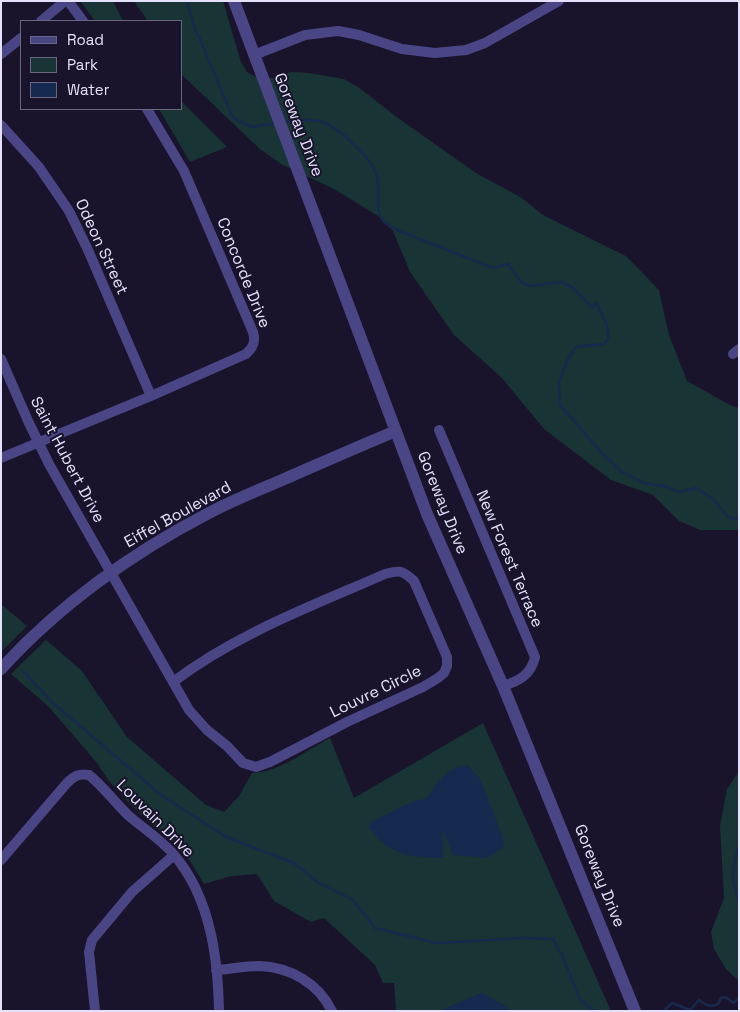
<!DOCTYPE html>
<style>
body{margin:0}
#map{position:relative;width:740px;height:1012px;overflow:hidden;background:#19142b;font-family:"Space Grotesk",sans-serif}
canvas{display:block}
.frame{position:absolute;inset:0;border:2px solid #e5e1fc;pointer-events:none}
.legend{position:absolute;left:20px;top:20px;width:162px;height:90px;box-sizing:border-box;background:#19142b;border:1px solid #6b667f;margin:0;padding:6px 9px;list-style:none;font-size:15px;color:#e5e1fc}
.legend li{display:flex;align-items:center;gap:10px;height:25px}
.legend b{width:25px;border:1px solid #6b667f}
</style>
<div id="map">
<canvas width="740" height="1012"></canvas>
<div class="frame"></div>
<ul class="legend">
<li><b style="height:6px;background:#4a4585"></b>Road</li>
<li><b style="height:14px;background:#183434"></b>Park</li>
<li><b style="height:14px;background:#16294e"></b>Water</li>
</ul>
</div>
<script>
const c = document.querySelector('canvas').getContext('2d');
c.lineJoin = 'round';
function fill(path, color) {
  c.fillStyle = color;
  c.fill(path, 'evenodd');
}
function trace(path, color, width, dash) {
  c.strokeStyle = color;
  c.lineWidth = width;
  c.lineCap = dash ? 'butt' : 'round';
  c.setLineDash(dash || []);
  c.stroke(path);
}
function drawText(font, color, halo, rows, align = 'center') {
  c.font = font + ' "Space Grotesk",sans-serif';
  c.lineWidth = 4;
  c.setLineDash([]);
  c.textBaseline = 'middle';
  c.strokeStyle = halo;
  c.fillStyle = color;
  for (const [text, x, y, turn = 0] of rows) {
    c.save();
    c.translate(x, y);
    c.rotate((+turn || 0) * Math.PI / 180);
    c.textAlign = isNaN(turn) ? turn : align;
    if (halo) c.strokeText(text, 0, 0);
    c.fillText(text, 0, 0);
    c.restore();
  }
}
const green = new Path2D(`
 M80,1H113L123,21H95Z
 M134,1H223L241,62L247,72L256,77L274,78L290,72L309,73L344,79L358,87L398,118L476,173L522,198L543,215L626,256L659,290L669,335L687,381L730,405L739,408V530H700L679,521L653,495L611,480L544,429L502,378L454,335L410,272L393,231L378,216L334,189L281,164L260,149L181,74V21H148Z
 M181,101L227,147L190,162L159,109H181Z
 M1,604L27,626L1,652Z
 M46,640L82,671L127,737L206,805L224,812L239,796L252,773C278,773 307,750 330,738L354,798L483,723L611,1011H396L394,983H383L375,965L324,918L311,922L274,901L257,874L231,876L204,884L192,864L181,849L132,806L109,781L97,763L49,707L11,674Z
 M739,771V981L726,969L714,949L711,932L724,898L720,826L727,789Z`);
const water = new Path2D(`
 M468,765L480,779L501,833L504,847L487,858L453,855L443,829V858C422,858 399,857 382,842C376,838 377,834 369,828L371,822L409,803L427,798L437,783L447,773L459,766Z
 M482,993L507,1007L509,1011H439Z`);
const stream = new Path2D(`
 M187,1L193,23L233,118L252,127L276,123
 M284,122C295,120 307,119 318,121C336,124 374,160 377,177C380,191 374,212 384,222C388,225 393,227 397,230L493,268L508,264L522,283L530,286L561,282L572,287L593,308L596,302L607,325L609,338L604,344L576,347L568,359L559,383L560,405L603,454L622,472L644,483L664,486L679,492L696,488L712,498L729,518L739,519
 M23,671L52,702L161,795L226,837L294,863L317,882L353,900L375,928L436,943L524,938L553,939L564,960L580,999L594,1011
 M739,847C731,869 731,878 739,901
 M664,1011L672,1003L690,1010L699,1000C706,1005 711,1008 718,1004L721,998L725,997L734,1003L739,997`);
const minor = new Path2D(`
 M68,1L83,21
 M41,21L65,1
 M1,54L21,38
 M254,55L305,35L338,31L359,35L402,49L435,53L466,50L485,43L559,1
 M1,125L39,167L69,211L88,250L151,396
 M733,354L739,349
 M1,359L29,423L49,464L189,710L207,730L227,746L243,763L256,767L270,762L347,722L423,687L438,678L444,673L447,666V657L414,581C402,570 400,570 385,574C312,606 236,634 173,682
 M439,430L535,657C531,675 519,681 503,686
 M1,458L151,396L246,354C253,348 256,342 253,332L184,171L147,109
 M1,860L67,783C74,776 79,773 89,775C104,787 115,803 129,816C144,829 162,840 175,856C210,898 218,957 219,1011
 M216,970C230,969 245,966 259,966C290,967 318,983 332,1011
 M95,1011L89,952L92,940L132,892L174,855`);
const tertiary = new Path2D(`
 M234,1L427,514L503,686L635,1011
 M1,669C58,606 132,553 207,514C231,501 256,491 280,481C319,464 357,447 396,431`);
const streetNames = [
 ["Goreway Drive",298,125,69],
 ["Odeon Street",101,247,65],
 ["Concorde Drive",243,273,68],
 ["Saint Hubert Drive",67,460,62],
 ["Goreway Drive",442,503,68],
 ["Eiffel Boulevard",178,515,-29],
 ["New Forest Terrace",509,559,67],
 ["Louvre Circle",376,692,-26],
 ["Louvain Drive",155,819,45],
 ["Goreway Drive",599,876,68]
];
fill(green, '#183434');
fill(water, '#16294e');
trace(stream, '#16294e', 2.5);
trace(minor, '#4a4585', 10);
trace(tertiary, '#4a4585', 12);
drawText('16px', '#e5e1fc', '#19142b', streetNames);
</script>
